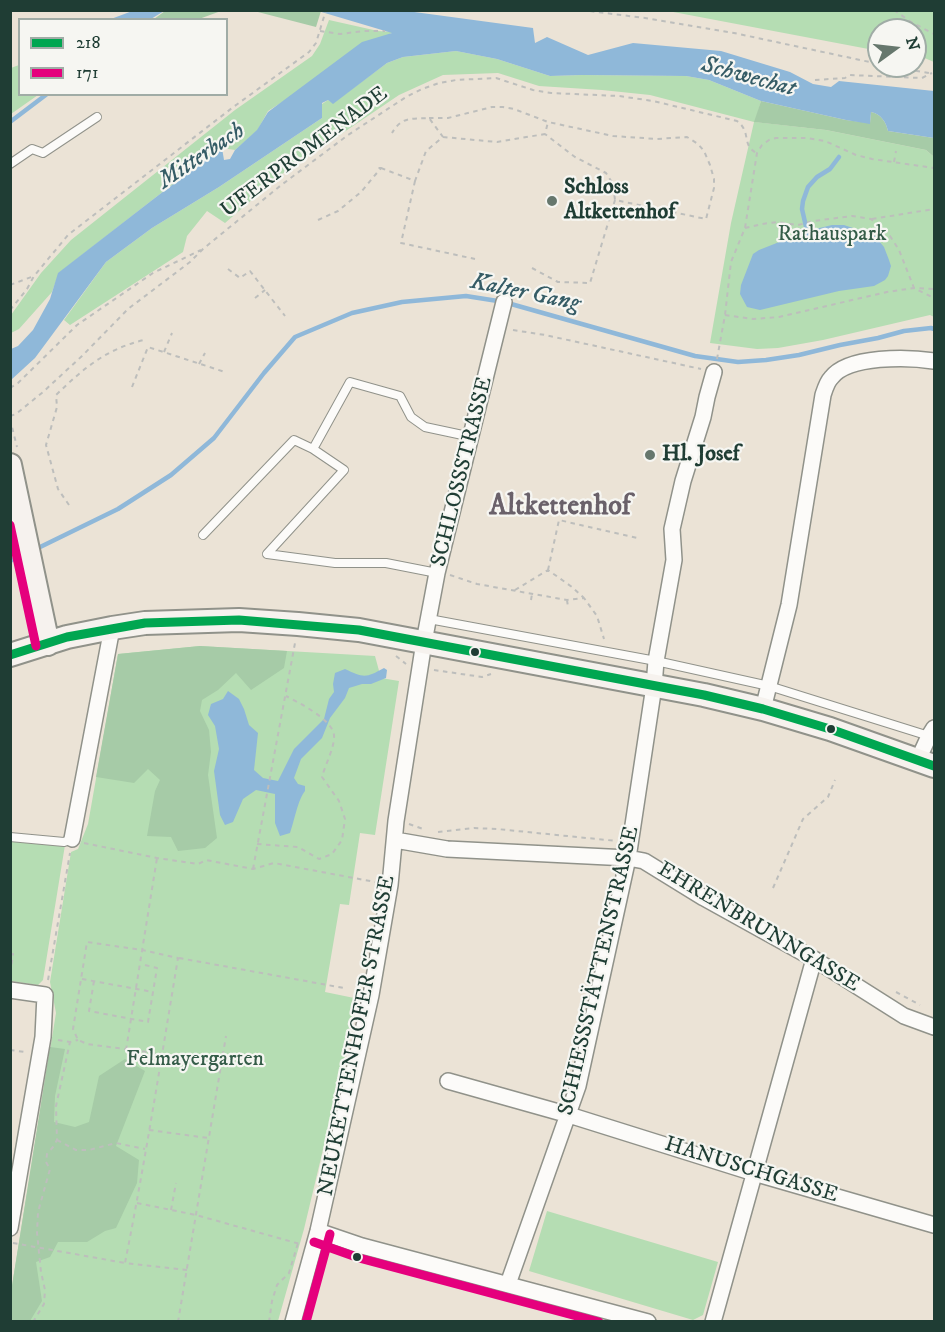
<!DOCTYPE html>
<meta charset="utf-8">
<style>
body{margin:0}
#map{position:relative;width:945px;height:1332px;overflow:hidden;background:#ebe3d6;font-family:"IM FELL DW Pica",serif}
canvas{display:block}
.frame{position:absolute;inset:0;border:12px solid #1f3d34;pointer-events:none}
.legend{position:absolute;left:18px;top:18px;width:210px;height:78px;box-sizing:border-box;background:#f6f6f2;border:2px solid #a0aca6;margin:0;padding:8px 10px;list-style:none;font-size:18px;color:#1f3d34}
.legend li{display:flex;align-items:center;gap:12px;height:30px}
.legend b{width:30px;border:2px solid #a0aca6}
.north{position:absolute;left:867px;top:18px;width:60px;height:60px;box-sizing:border-box;background:#f6f6f2;border:2px solid #a0aca6;border-radius:50%;rotate:75deg;font-size:16px;font-weight:700;line-height:24px;text-align:center;color:#1f3d34}
.north::after{content:'';display:block;margin:auto;width:21px;height:27px;background:#66776d;clip-path:polygon(50% 0,100% 100%,50% 72%,0 100%)}
</style>
<div id="map">
<canvas width="945" height="1332"></canvas>
<div class="frame"></div>
<ul class="legend">
<li><b style="height:8px;background:#00a651"></b>218</li>
<li><b style="height:8px;background:#e5007d"></b>171</li>
</ul>
<div class="north">N</div>
</div>
<script>
const c = document.querySelector('canvas').getContext('2d');
c.lineJoin = 'round';
function fill(path, color) {
  c.fillStyle = color;
  c.fill(path, 'evenodd');
}
function trace(path, color, width, dash) {
  c.strokeStyle = color;
  c.lineWidth = width;
  c.lineCap = dash ? 'butt' : 'round';
  c.setLineDash(dash || []);
  c.stroke(path);
}
function drawText(font, color, halo, rows, align = 'center') {
  c.font = font + ' "IM FELL DW Pica",serif';
  c.lineWidth = 4.5;
  c.setLineDash([]);
  c.textBaseline = 'middle';
  c.strokeStyle = halo;
  c.fillStyle = color;
  for (const [text, x, y, turn = 0] of rows) {
    c.save();
    c.translate(x, y);
    c.rotate((+turn || 0) * Math.PI / 180);
    c.textAlign = isNaN(turn) ? turn : align;
    if (halo) c.strokeText(text, 0, 0);
    c.fillText(text, 0, 0);
    c.restore();
  }
}
const green = new Path2D(`
 M668,11H934V62L915,54V30H879V51Z
 M329,20L378,31L393,32L268,111L257,131L235,150L222,148L160,194L59,273L52,292L19,329L11,333V315L41,273L71,240L235,110L312,56L320,44Z
 M456,51L497,59L550,76L582,75L686,76L709,80L761,101L755,122L826,130L926,150L934,157V317L930,315L823,340L778,348L757,349L710,343L731,223L754,122L650,95L602,90L539,86L498,73L443,75L399,95L282,174L225,223L207,211L187,236L183,252L70,325L64,320L106,262L152,228L219,187L322,118V104L328,100L333,103L387,63L403,57Z
 M19,65L20,94L38,95L11,114V68Z
 M200,646L375,656L381,678L399,681L375,835L360,833L349,905L340,904L325,992L359,999L304,1229L278,1321L11,1322V1292L56,1013L50,982L71,852L78,849L88,824L118,654Z
 M10,840L65,845L43,980L38,985L11,981Z
 M547,1211L718,1262L703,1315L693,1320L529,1271Z`);
const forest = new Path2D(`
 M318,10L321,11L316,27L254,11Z
 M165,11V10L221,11L199,19H154Z
 M761,101L846,120L870,123L871,112C881,114 886,122 888,131L934,138V157L926,150L826,130L754,122Z
 M200,646L287,651L284,668L251,690L236,673L218,690L202,700L200,711L209,730L211,752L208,775L217,838L205,848L178,851L171,837L147,836L155,791L160,780L148,769L134,783L96,777L118,654Z
 M50,1047L65,1049L55,1096L54,1122L75,1127L89,1122L99,1076L125,1059L145,1071L116,1146L139,1160L137,1183L116,1228L105,1231L87,1242H58L50,1257L36,1262L42,1301L30,1321H11V1292Z`);
const water = new Path2D(`
 M135,10H164V11L151,19H111Z
 M318,11H407L533,28L535,43L547,37L588,55L633,43L721,51L790,72L813,84L831,87L839,81L934,91V138L888,131C886,122 881,114 871,112L870,124L846,120L761,101L709,80L686,76L582,75L550,76L497,59L456,51L403,57L387,63L333,104L328,100L322,103V118L219,187L152,228L106,262L35,358L11,380V349L18,346L33,330L50,299L58,273L160,194L222,148L224,160L230,159L235,150L257,130L268,112L362,42L392,33Z
 M832,225H844L874,235L884,247L889,260L891,266L888,276L885,280L874,286L839,291L760,310L747,307L740,294L741,285L753,254L759,250L807,231Z
 M384,668L387,670L386,678L371,684H362L349,688L345,698L330,718L322,738L301,759L294,778L298,784L305,786V791C298,799 294,822 290,833L280,836L275,823V794L256,790L243,799L233,822L225,825L220,815L214,771L219,749L215,726L208,715L211,704L223,699L228,691L239,699L244,709L249,725L258,733L254,770L263,778L278,781L294,749L324,719L329,699L334,692L333,684L335,673L345,669C364,678 366,678 384,668Z`);
const stream = new Path2D(`
 M10,122L47,94
 M807,236V231L802,209L803,201L808,187L817,177L830,169L839,157
 M34,550L118,509L171,475L214,438L264,373L295,337L352,313L402,302L466,296L504,302L695,356L738,362L766,360L799,355L840,345L878,338L904,331L931,328L934,329
 M10,561L21,556`);
const path = new Path2D(`
 M581,10L645,18L734,33L879,64
 M894,10L911,22L934,34
 M320,31L340,34L364,31H385
 M889,66L934,74
 M815,80L845,78L850,75L922,78L932,73
 M429,118H448L492,107H503L514,109L548,122L613,136L657,139L687,137L698,144L704,151L710,165L714,179V188L706,219L615,200L613,184L606,173L575,157L545,134
 M443,137L497,142L545,134L548,122
 M894,162L896,151
 M381,168L415,181L426,151L443,137L429,118C412,119 402,116 392,133
 M415,181L401,243L475,259
 M872,219L934,209
 M318,220L338,211L361,192L381,168H375
 M745,228L762,224L777,222L798,225L814,221L852,216L871,219L890,236L899,250L914,288L934,298
 M532,268L558,282L590,283L615,200
 M228,269L240,278L250,271L285,316
 M10,285L34,276
 M255,298L265,290
 M10,310L27,289L34,276L68,235L232,108L309,52L316,43L326,10
 M725,315L753,319L779,317L887,292L914,288L934,289
 M513,330L545,335L701,369
 M164,352L172,333
 M717,359L725,315L731,262L745,228L757,153L762,145L769,140L776,138H806L825,141L856,155L872,159L934,168
 M199,364L205,353
 M132,387L148,347L225,372
 M10,388L18,383L77,325L153,273L201,250
 M10,416L16,414L43,392L82,356L128,309L190,262L203,249L280,186L348,135L406,97L422,89L439,83L456,80L496,78L533,90L551,93L619,96L653,101L737,121C752,132 741,146 757,153
 M10,419L17,447
 M69,505L58,489L46,445L57,407L56,395C84,368 106,349 144,340
 M548,570L559,520L637,538
 M450,575L477,584L567,600L584,598L597,616L604,639
 M515,590L548,570L572,587L584,598
 M531,600L532,594
 M567,600L568,607
 M396,656L406,664
 M434,670L482,677L491,674
 M409,824L423,829
 M438,832L474,828L497,829L617,841
 M84,843L157,858L198,864L206,860L253,869L274,863L375,882
 M257,844L298,847L319,859L332,854L342,840L345,819L339,801L322,777C325,765 335,747 334,735C332,719 299,703 286,696
 M253,869L295,643
 M773,888L803,819L828,797L835,780
 M10,954H13L10,975
 M179,958L344,988
 M82,979L153,992
 M48,980L70,853
 M94,981L89,1011L148,1022L157,968L141,964
 M896,992L920,1005
 M58,1040L70,1042L78,1040
 M10,1050L25,1052
 M126,1050L157,858
 M149,1130L208,1138
 M57,1140L76,1150H89L116,1143L145,1149
 M137,1203L196,1215L300,1244
 M171,1210L176,1183
 M13,1243L125,1263
 M187,1270L125,1263C145,1162 161,1060 178,958L142,950L87,942L73,1029L78,1040L87,1044L162,1054L221,1065
 M33,1322L44,1304L45,1290L41,1272L37,1233L38,1212L50,1169L46,1162L47,1154L53,1147L57,1140L56,1106L70,1042
 M178,1322C194,1226 210,1131 226,1036
 M269,1322L272,1301L277,1285L289,1273L298,1243`);
const lane = new Path2D(`
 M10,164L32,149L43,153L97,117
 M313,449L350,382L400,396L411,417L425,427L472,437
 M203,535L294,440L313,449L344,470L267,554L335,563H386L437,573
 M429,619L656,661L769,686L929,736
 M10,837L64,842L72,839`);
const street = new Path2D(`
 M10,538L24,532
 M763,709L789,605L823,395C825,389 827,382 831,378C848,355 909,357 934,361
 M918,760L929,736L934,728
 M72,839L112,628
 M395,840L447,849L628,858L644,861L704,898L814,959L904,1016L934,1027
 M10,990L45,995L43,1037L10,1228
 M448,1081L569,1115L754,1173L934,1225
 M318,1231L362,1246L648,1322
 M508,1284L578,1086L628,858L654,686L656,661L674,560L672,529L683,481L703,417L707,397L714,372
 M293,1322L318,1231L371,995L390,885L396,821L424,642L437,573L504,302
 M713,1322L814,959`);
const secondary = new Path2D(`
 M10,465L48,644
 M10,655L67,637L112,628L145,623L239,620L298,624L359,630L704,695L763,709L830,729L934,766`);
const bus1 = new Path2D(`
 M10,655L67,637L145,623L239,620L359,630L704,695L763,709L830,729L934,766`);
const bus2 = new Path2D(`
 M10,525L36,646
 M314,1242L359,1258L599,1322
 M306,1322L330,1234`);
const markers = [
 [552,201,6,"#66776d"],
 [650,455,6,"#66776d"],
 [475,652,5,"#1f3d34"],
 [831,729,5,"#1f3d34"],
 [357,1257,5,"#1f3d34"]
];
const streetNames = [
 ["UFERPROMENADE",305,153,-37],
 ["SCHLOSSSTRASSE",463,472,-76],
 ["EHRENBRUNNGASSE",758,928,31],
 ["SCHIESSSTÄTTENSTRASSE",600,971,-77],
 ["NEUKETTENHOFER STRASSE",358,1036,-79],
 ["HANUSCHGASSE",751,1171,17]
];
const poiNames = [
 ["Schloss",564,188],
 ["Altkettenhof",564,213],
 ["Hl. Josef",662,455]
];
const parkNames = [
 ["Rathauspark",832,235],
 ["Felmayergarten",195,1060]
];
const waterNames = [
 ["Schwechat",748,78,15],
 ["Mitterbach",202,157,-34],
 ["Kalter Gang",525,294,12]
];
const districtNames = [
 ["Altkettenhof",560,508]
];
fill(green, '#b5ddb3');
fill(forest, '#a6cba7');
fill(water, '#8fb8d9');
trace(stream, '#8fb8d9', 4.5);
trace(lane, '#90928a', 10);
trace(street, '#90928a', 18);
trace(secondary, '#90928a', 26);
trace(path, '#bdbebc', 2, [4.5, 4.5]);
trace(lane, '#fcfbf9', 8);
trace(street, '#fcfbf9', 15);
trace(secondary, '#f6f2ee', 22);
trace(bus1, '#00a651', 9);
trace(bus2, '#e5007d', 9);
for (const [x, y, r, color] of markers) {
  const dot = new Path2D();
  dot.arc(x, y, r, 0, 2 * Math.PI);
  c.fillStyle = color;
  c.fill(dot);
  trace(dot, '#f6f6f2', 2);
}
drawText('22px', '#1f3d34', '#f6f6f2', streetNames);
drawText('bold 22px', '#1f3d34', '#f6f6f2', poiNames, 'left');
drawText('22px', '#345c48', '#f6f6f2', parkNames);
drawText('italic 24px', '#355c66', '#f6f6f2', waterNames);
drawText('bold 28px', '#6a616a', '#f6f6f2', districtNames);
</script>
